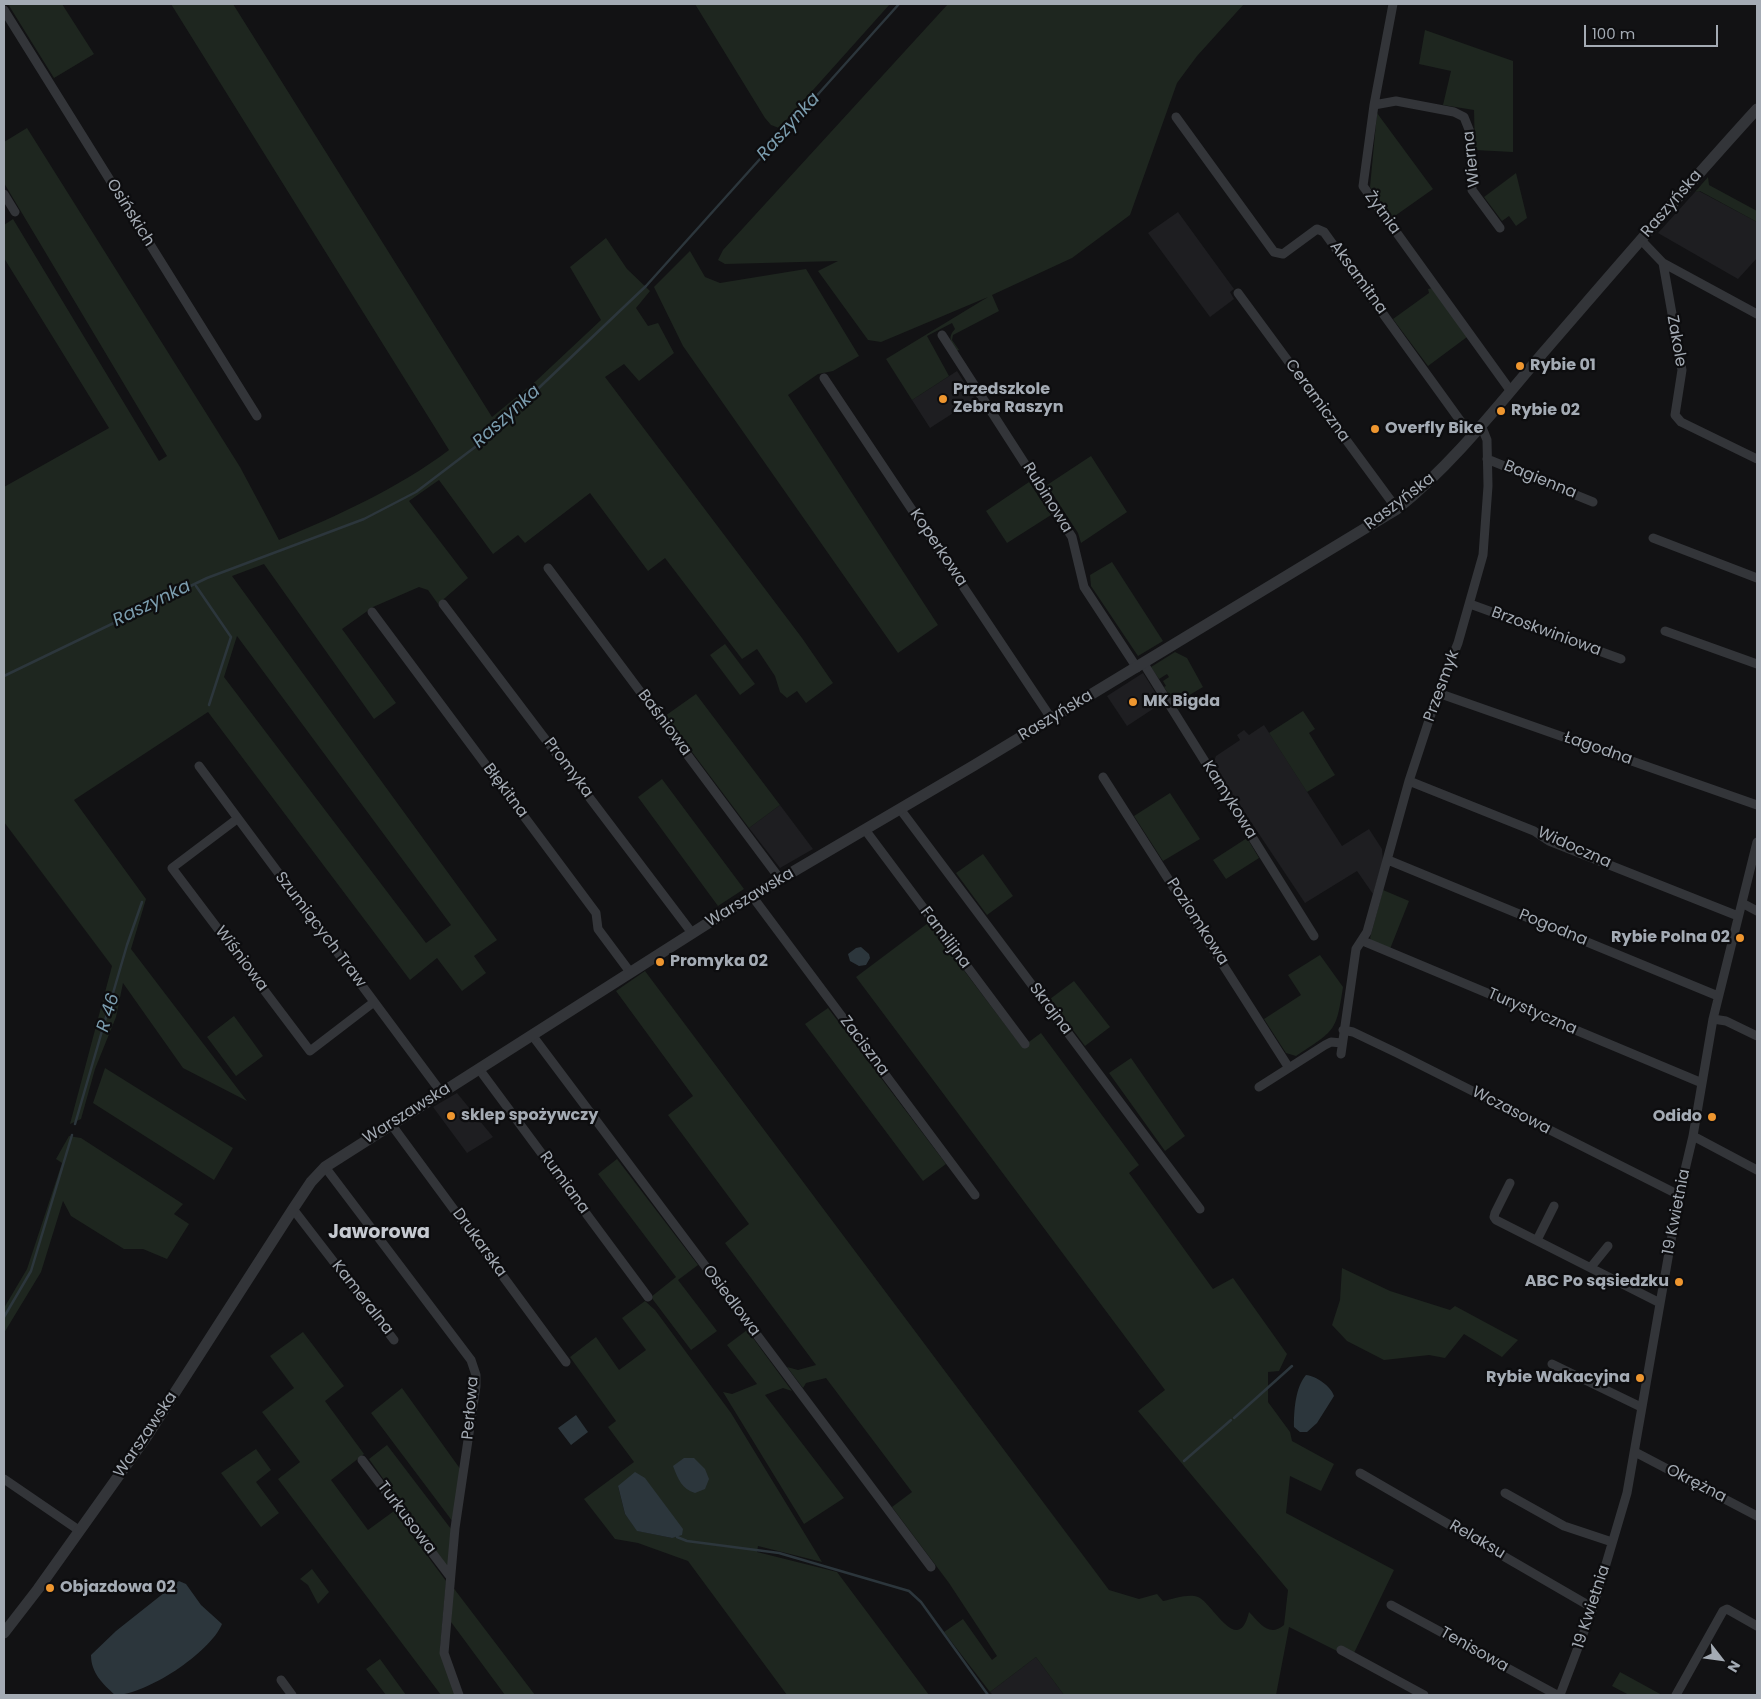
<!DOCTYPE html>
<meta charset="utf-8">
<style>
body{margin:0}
#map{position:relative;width:1761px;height:1699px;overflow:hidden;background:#121214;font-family:Poppins,sans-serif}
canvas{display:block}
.frame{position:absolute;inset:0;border:5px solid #a4abb4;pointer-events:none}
.north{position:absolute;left:1696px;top:1634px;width:50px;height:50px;-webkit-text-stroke:4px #0d0d0f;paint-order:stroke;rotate:120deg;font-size:14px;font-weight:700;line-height:20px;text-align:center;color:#a4abb4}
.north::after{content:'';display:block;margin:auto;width:18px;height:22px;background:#a4abb4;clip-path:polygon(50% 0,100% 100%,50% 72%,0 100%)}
.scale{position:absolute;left:1584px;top:25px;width:134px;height:22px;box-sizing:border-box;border:2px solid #a4abb4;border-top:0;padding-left:6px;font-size:15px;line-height:18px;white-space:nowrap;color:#a4abb4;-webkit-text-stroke:4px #0d0d0f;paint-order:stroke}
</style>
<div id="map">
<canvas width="1761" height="1699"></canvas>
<div class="frame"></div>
<div class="north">N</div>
<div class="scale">100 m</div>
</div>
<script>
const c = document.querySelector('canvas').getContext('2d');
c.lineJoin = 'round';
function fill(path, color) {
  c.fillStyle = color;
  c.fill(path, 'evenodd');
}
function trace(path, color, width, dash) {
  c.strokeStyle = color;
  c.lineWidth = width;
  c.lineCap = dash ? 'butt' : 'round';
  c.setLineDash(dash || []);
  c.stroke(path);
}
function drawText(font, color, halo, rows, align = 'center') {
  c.font = font + ' Poppins,sans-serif';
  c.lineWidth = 4.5;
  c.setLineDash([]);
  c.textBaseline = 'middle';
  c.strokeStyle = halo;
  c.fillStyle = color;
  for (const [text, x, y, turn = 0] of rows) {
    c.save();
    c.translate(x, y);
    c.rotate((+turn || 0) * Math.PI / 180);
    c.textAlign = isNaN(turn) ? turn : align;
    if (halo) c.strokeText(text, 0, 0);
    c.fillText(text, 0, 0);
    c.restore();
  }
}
const built = new Path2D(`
 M1699,191L1757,222V258L1738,279L1658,233L1695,192Z
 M1178,212L1234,289L1230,292L1234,299L1210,317L1148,233Z
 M957,371L975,399L930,428L912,400Z
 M1143,673L1162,703L1127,726L1107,696Z
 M1264,725L1342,846L1369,829L1382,849L1383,861L1373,894L1357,871L1305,903L1213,765L1216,756L1240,740L1237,735L1244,730L1249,735Z
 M780,805L813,849L780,868L749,828Z
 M457,1093L493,1137L467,1153L433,1107Z
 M1036,1657L1064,1695H993L990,1692Z`);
const green = new Path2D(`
 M8,4H62L94,54L54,78Z
 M171,4H233L492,417L536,381L601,320L570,267L606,238L627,269L650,291L636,308L648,326L658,323L674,353L639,381L624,364L605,377L802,638L833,683L806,703L797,691L787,698L780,692L775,676L757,649L742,659L665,558L648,571L590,493L525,543L518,535L493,554L439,480L409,501L468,578L438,604L428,590L419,587L373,607L342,629L396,703L374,719L264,564L232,576L497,940L474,956L486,973L462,991L437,958L410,980L208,712L74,800L146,899L131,949L247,1101L183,1068L123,983L116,1017L95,1069L81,1119L70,1124L112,966L4,822V487L109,428L4,258V225L13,219L159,461L167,456L4,183V142L27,128L240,467L279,540C339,515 397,489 449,450ZM237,636L451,925L426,943L224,677Z
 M695,4H890L779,128L771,125L765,118Z
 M948,4H1244L1197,56L1177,83L1130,215L1072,258L992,295L999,311L953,335L952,340L959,350L956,351C951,343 947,337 955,329L952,323L927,336L949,376L912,400L886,359L988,297L881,342L868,340L818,271L838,261L725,264L718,260L723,250Z
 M1425,30L1513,61V152L1475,150L1474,110L1443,105L1451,71L1419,64Z
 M1377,113L1433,189L1392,218L1370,187Z
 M1516,173L1527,218L1516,226L1509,216L1502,221L1484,197Z
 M1708,177L1709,185L1757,211V222L1700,191L1695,192Z
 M690,251L705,277L720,283L806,269L859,356L833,371L818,374L788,395L938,625L898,653L683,346L654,287Z
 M1433,288L1467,337L1428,366L1393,319L1429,293L1428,289Z
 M1091,456L1127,512L1081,543L1078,533L1047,485Z
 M1029,482L1051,515L1007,543L986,511Z
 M1112,562L1163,641L1138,656L1091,586L1090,575Z
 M725,644L755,684L740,695L710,655Z
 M1175,652L1187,658L1203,687L1181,700L1179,710L1164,687L1166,686L1163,681L1169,677L1167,674L1159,679L1151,667Z
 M696,694L780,805L749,828L665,716Z
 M1303,711L1315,729L1309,733L1335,775L1307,792L1269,733Z
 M662,779L744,889L718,906L638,797Z
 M1170,793L1200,839L1163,861L1134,816Z
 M1247,838L1259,858L1226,879L1213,860Z
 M983,854L1013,896L987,915L956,873Z
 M1383,890L1409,901L1390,949L1371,940L1370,938Z
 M928,923L1022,1047L1041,1033L1139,1165L1129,1173L1213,1289L1233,1278L1287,1354L1279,1371L1268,1372V1402L1290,1432L1292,1441L1334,1464L1321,1491L1290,1476L1286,1513L1394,1570L1354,1653L1339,1652L1289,1627L1276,1695H1064L1036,1657L990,1692L944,1632L963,1619L992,1660L997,1656L949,1583L892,1507L912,1492L826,1378L806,1383L803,1388L787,1367L798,1370L816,1365L725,1243L749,1224L668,1115L693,1096L616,991L645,971L1109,1590L1139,1599L1157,1594L1163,1601C1173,1599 1189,1593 1198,1597C1212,1602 1238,1658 1249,1612C1260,1623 1269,1638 1284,1625L1288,1590L1138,1411L1165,1390L856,977Z
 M1320,955L1343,987C1336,1033 1335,1030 1296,1056L1286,1053L1264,1019L1301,995L1288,975Z
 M1074,981L1110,1027L1085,1046L1050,999Z
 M828,1008L946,1164L923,1181L805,1024Z
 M234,1016L263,1056L236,1076L207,1037Z
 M1131,1058L1185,1136L1165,1151L1109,1073Z
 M105,1068L233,1148L214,1180L93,1103Z
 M69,1136L81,1138L183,1204L174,1214L189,1224L167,1259L143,1249H124L71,1216L63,1201L41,1272L4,1333V1308L27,1269L62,1163L56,1159Z
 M617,1159L698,1265L678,1280L717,1331L691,1350L651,1297L676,1277L598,1174Z
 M1342,1268L1390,1291L1450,1310L1455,1306L1518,1340L1502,1357L1464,1334L1445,1358L1429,1355L1384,1360L1347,1341L1332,1325L1340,1300Z
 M645,1301L655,1310L731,1413L822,1562L758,1546L757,1552L837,1572L929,1695H787L688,1561L638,1543L615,1539L584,1499L634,1462L608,1427L616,1421L570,1357L596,1337L619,1370L646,1350L622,1318ZM618,1486L672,1538L638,1531L625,1514Z
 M747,1330L792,1391L783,1388L765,1395L844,1498L804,1524L723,1392L732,1394L757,1384L727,1345Z
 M303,1332L344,1386L325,1401L364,1454L331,1480L368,1530L394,1511L446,1581L440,1649L455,1695H441L278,1479L300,1462L262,1412L294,1388L270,1356Z
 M402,1388L461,1470L453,1522L371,1413Z
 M387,1445L451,1529L448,1569L369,1459Z
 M256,1449L271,1470L256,1482L279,1513L261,1527L221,1473Z
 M312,1569L329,1592L318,1604L308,1585L300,1579Z
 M452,1586L535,1695H505L451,1622Z
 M380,1659L406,1695H386L366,1669Z
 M1620,1672L1662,1695H1629L1612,1686Z`);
const water = new Path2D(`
 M861,947L869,954L870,958L866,965L859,966L850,961L848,954L856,948Z
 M1306,1375C1316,1376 1331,1386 1334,1396L1317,1423L1307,1432H1300L1294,1427C1294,1411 1295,1388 1306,1375Z
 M576,1415L588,1432L571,1445L558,1428Z
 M684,1458H694L705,1469L709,1479L705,1489L695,1493C682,1489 678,1479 673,1466Z
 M635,1472L645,1478L683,1529L682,1535L672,1538L637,1531L625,1514L618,1486Z
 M179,1581L186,1584L201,1605L222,1624C210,1653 146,1695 115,1695C103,1684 91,1673 91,1655L116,1631Z`);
const stream = new Path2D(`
 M196,586L231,637L209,705
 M4,676L207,578L364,519L416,492L483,441L646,286L899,4
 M75,1124L127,945L142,902
 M4,1317L31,1271L72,1135
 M1234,1418L1292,1366
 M1184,1461L1231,1420
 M677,1537L687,1541L779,1553L909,1591L921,1602L988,1695`);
const minor = new Path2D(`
 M1393,4L1374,105L1363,186L1510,390
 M4,10L257,416
 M1374,105L1396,101L1454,112L1464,117L1470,132L1472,190L1500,228
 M1176,117L1274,252L1283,254L1317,229L1324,232L1472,437
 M4,194L15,212
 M1641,240L1663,263L1757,314
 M1663,263L1682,370L1675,415L1681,422L1757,459
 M1238,293L1397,509
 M942,335L1072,537L1084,587L1137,668
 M824,378L1051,718
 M1487,459L1593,502
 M1653,538L1757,578
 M548,568L780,879
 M443,604L692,933
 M1470,604L1621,659
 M372,612L596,913L598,929L630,972
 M1665,631L1757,664
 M1144,664L1314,936
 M1438,693L1757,805
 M199,766L441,1092
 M1103,777L1289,1068
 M1409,781L1534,831L1549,841L1738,916
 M900,809L1200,1209
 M237,819L172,868L310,1051L374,1002
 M866,831L1025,1044
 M1388,860L1718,996
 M752,896L975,1195
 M1742,903L1757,911
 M1363,941L1702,1083
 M1713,1019L1726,1021L1757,1036
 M1343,1030L1353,1032L1397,1053L1679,1195
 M532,1035L931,1567
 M1341,1054L1356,949L1367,932L1409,781L1438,693L1458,643L1483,555L1488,486L1487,440L1481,425
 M479,1069L648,1297
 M1259,1087L1325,1045L1331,1042L1342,1043
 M391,1124L566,1362
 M1693,1136L1757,1170
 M325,1167L471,1360L476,1375V1386L455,1528L444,1653L459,1695
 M1510,1183L1495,1213L1494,1217L1496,1220L1660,1303
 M293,1209L394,1340
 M1537,1240L1554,1206
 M1591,1267L1608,1246
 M1552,1364L1641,1407
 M1635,1452L1757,1516
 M362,1460L449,1575
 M1360,1473L1593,1608
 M4,1479L80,1531
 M1505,1493L1564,1526L1612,1542
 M1391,1605L1557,1695
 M1341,1650L1424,1695
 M281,1680L292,1695
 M1560,1695L1593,1608L1627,1493L1679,1195L1693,1136L1713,1019L1757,842
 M1676,1695L1723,1611L1727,1609L1757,1626`);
const tertiary = new Path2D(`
 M4,1633L38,1589L147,1436L293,1209L311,1182L325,1167L738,904L973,766L1397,509C1453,464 1496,408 1542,354C1613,272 1684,189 1757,109`);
const markers = [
 [1520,366,5,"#ee962f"],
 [943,399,5,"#ee962f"],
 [1501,411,5,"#ee962f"],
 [1375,429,5,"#ee962f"],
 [1133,702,5,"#ee962f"],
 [1740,938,5,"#ee962f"],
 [660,962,5,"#ee962f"],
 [451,1116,5,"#ee962f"],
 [1712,1117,5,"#ee962f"],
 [1679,1282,5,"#ee962f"],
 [1640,1378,5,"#ee962f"],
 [50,1588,5,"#ee962f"]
];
const streetNames = [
 ["Wierna",1472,159,-96],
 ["Raszyńska",1672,204,-49],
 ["Osińskich",130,213,58],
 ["Żytnia",1382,213,54],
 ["Aksamitna",1358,278,54],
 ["Zakole",1676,341,80],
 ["Ceramiczna",1317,401,54],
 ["Bagienna",1540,480,22],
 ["Rubinowa",1047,498,58],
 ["Raszyńska",1400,502,-37],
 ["Koperkowa",938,548,56],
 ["Brzoskwiniowa",1546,632,20],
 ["Przesmyk",1442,686,-70],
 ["Raszyńska",1056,716,-31],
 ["Baśniowa",664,723,53],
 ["Łagodna",1598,749,19],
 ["Promyka",568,768,53],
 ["Błękitna",505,791,53],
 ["Kamykowa",1229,800,58],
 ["Widoczna",1574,848,24],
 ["Warszawska",750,898,-31],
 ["Poziomkowa",1197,922,57],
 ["Pogodna",1553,928,22],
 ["Szumiących Traw",320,930,53],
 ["Familijna",945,938,53],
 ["Wiśniowa",241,959,53],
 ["Skrajna",1050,1009,53],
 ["Turystyczna",1532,1012,23],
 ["Zaciszna",864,1046,53],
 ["Wczasowa",1511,1111,27],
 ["Warszawska",407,1114,-32],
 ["Rumiana",564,1183,54],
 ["19 Kwietnia",1677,1212,-79],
 ["Drukarska",479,1243,54],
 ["Kameralna",362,1298,52],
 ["Osiedlowa",731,1301,53],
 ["Perłowa",471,1408,-85],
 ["Warszawska",146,1435,-56],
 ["Okrężna",1696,1484,27],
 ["Turkusowa",406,1518,53],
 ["Relaksu",1477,1540,30],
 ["19 Kwietnia",1592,1607,-72],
 ["Tenisowa",1474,1650,29]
];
const poiNames = [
 ["Rybie 01",1530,366],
 ["Przedszkole",953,390],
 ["Zebra Raszyn",953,408],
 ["Rybie 02",1511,411],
 ["Overfly Bike",1385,429],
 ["MK Bigda",1143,702],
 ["Rybie Polna 02",1730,938,"right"],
 ["Promyka 02",670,962],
 ["sklep spożywczy",461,1116],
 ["Odido",1702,1117,"right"],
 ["ABC Po sąsiedzku",1669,1282,"right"],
 ["Rybie Wakacyjna",1630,1378,"right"],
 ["Objazdowa 02",60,1588]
];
const waterNames = [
 ["Raszynka",789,127,-48],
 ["Raszynka",507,417,-42],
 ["Raszynka",152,604,-26],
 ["R 46",109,1013,-73]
];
const quarterNames = [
 ["Jaworowa",379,1233]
];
fill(built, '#1e1e21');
fill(green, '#1e261f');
fill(water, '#2c363c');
trace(stream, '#2c363c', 2.5);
trace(minor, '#333539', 9);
trace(tertiary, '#333539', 11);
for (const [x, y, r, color] of markers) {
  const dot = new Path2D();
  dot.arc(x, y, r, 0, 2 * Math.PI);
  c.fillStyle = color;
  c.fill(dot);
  trace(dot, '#0d0d0f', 2);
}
drawText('16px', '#a4abb4', '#0d0d0f', streetNames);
drawText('bold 16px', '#a4abb4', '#0d0d0f', poiNames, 'left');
drawText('italic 18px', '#7b9daf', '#0d0d0f', waterNames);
drawText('bold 19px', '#c5c9d0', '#0d0d0f', quarterNames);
</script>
